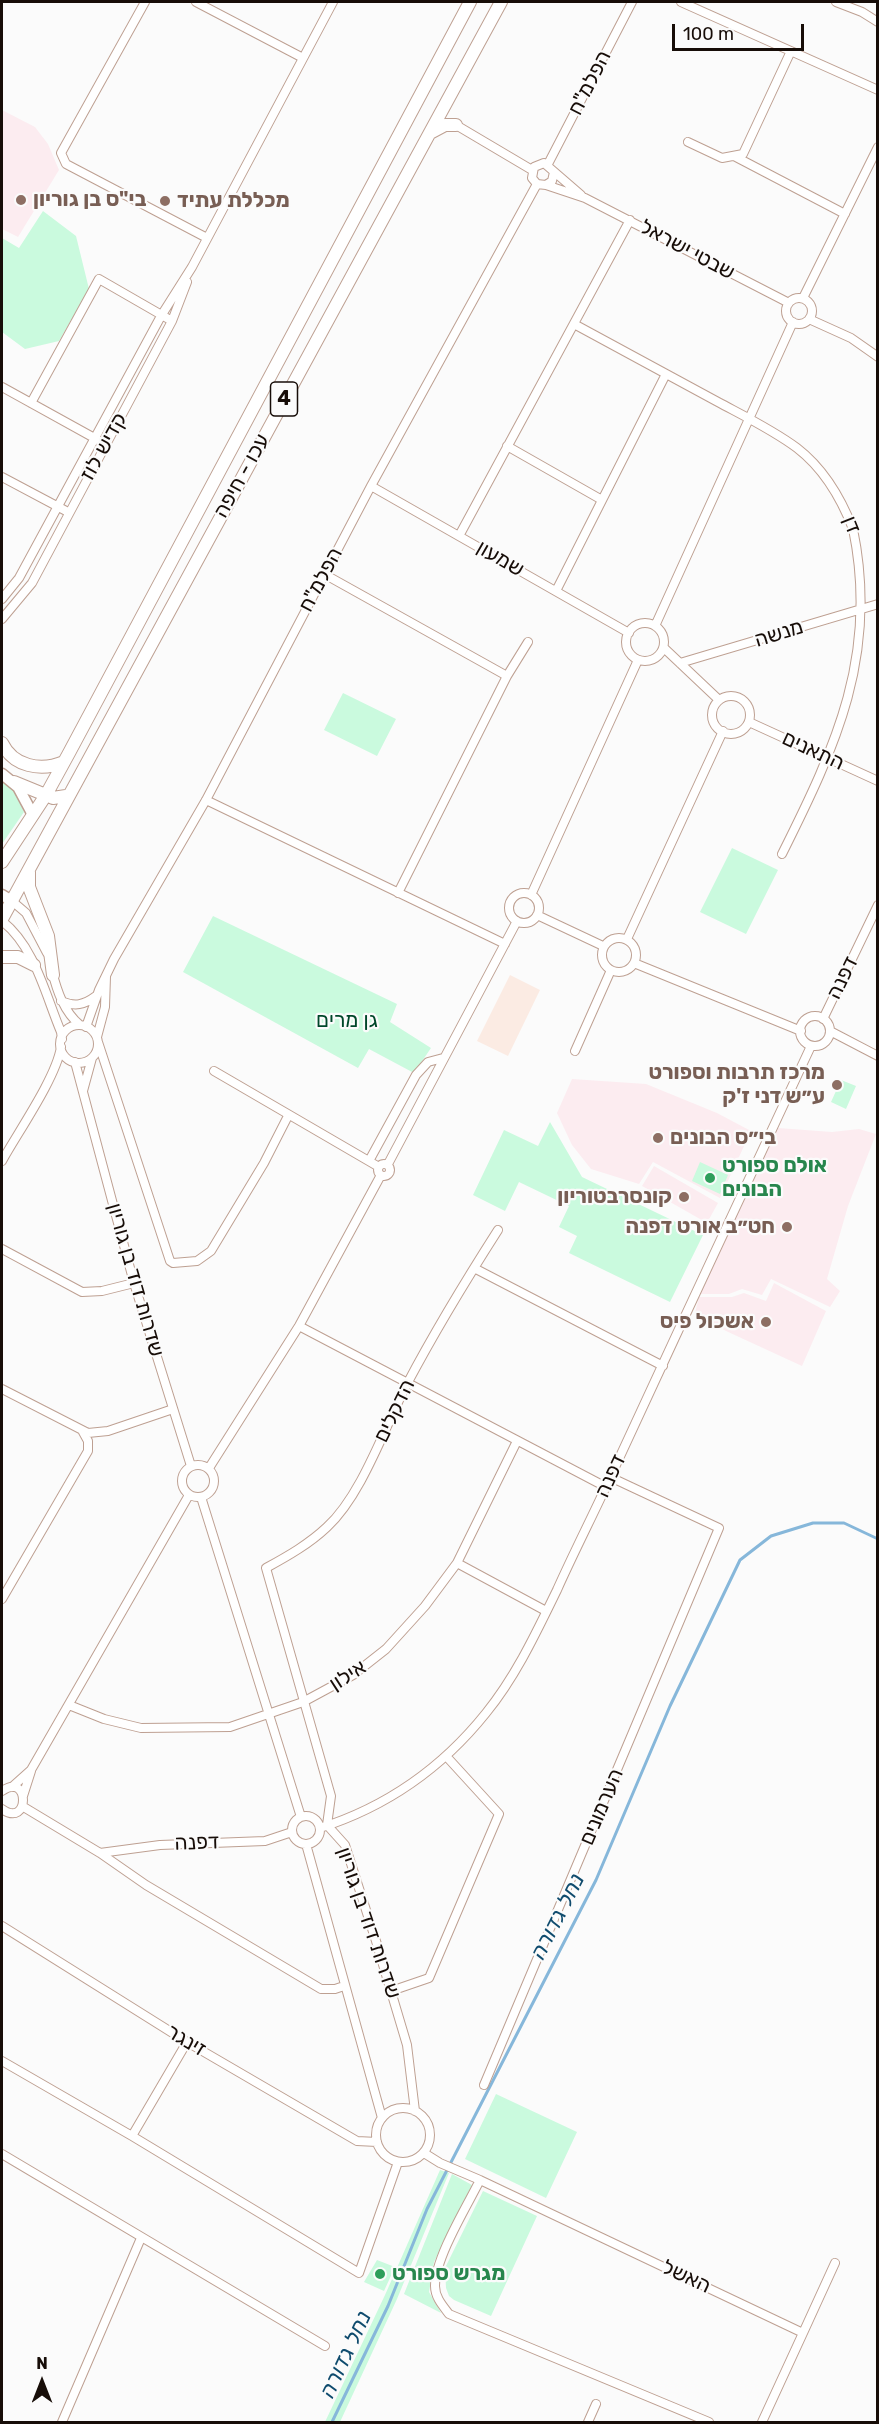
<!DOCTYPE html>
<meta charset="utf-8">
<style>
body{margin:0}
#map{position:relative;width:879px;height:2424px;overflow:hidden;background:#fbfbfb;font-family:Rubik,sans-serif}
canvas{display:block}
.frame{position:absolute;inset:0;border:3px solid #170d08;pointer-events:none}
.north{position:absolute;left:12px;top:2352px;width:60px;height:60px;-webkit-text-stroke:4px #fbfbfb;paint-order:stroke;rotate:0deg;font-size:16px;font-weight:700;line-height:24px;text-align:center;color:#170d08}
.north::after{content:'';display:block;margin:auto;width:21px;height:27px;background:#170d08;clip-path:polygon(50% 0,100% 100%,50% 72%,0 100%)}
.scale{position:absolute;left:672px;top:24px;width:132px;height:27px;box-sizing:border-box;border:3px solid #170d08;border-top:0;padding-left:8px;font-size:18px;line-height:21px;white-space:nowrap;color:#170d08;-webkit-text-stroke:4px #fbfbfb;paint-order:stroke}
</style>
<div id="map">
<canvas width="879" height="2424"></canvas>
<div class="frame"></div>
<div class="north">N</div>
<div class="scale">100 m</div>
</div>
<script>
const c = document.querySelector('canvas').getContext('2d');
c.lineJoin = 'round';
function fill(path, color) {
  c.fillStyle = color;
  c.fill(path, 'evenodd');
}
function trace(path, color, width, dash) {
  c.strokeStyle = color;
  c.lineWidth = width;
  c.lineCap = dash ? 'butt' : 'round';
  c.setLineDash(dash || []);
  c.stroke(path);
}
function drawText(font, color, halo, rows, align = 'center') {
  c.font = font + ' Rubik,"Noto Sans Hebrew",sans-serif';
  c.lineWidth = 4.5;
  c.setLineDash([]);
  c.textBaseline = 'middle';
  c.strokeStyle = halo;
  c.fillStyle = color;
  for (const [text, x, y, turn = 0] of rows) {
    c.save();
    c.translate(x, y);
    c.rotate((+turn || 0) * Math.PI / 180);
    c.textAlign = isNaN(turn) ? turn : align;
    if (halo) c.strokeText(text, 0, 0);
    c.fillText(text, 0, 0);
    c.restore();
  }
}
const built = new Path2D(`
 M510,975L540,990L508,1056L477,1041Z`);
const education = new Path2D(`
 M2,110L35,127L48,144L59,170L18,237L2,229Z
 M572,1079L646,1084L717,1113L751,1131L720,1198L653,1162L639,1184L591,1169L572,1145L557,1113Z
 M778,1128L832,1132L859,1129L876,1134L848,1206L827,1279L840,1291L830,1307L771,1279L762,1295L742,1289L729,1294H700Z
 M654,1166L718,1203L707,1223L642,1186Z
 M774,1283L826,1311L802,1366L726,1331L695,1313L699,1297H732L744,1293L766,1301Z`);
const green = new Path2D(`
 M43,211L76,236L89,289L59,341L25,349L2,332V238L19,248Z
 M343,693L396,719L377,756L324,730Z
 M2,778L14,791L24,812L2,844Z
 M732,848L778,870L746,934L700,912Z
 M213,916L397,1004L390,1022L431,1048L414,1073L369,1049L358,1068L183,972Z
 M841,1080L856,1086L846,1109L831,1102Z
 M550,1122L582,1177L703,1235L670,1302L569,1253L577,1236L559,1227L569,1206L519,1182L505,1211L473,1195L504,1130L538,1146Z
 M700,1162L728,1175L720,1194L692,1181Z
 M496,2094L577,2132L546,2198L465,2159Z
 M440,2170L449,2173L397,2299L340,2422H325L385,2295Z
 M452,2174L472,2185L434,2262L429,2292L441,2313L404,2294Z
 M483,2191L537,2216L491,2316L454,2300L449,2296L446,2288L445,2268Z
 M377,2260L395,2267L384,2291L364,2282Z`);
const stream = new Path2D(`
 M332,2422L388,2306L427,2209L596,1880L670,1706L740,1560L771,1536L813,1523H844L878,1539`);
const minor = new Path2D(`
 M145,2L61,153L66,164L207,238
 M196,2L303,58
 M681,2L878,90
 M836,2L862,12L878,22
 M456,125L532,170
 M688,142L722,158L743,154L791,51
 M734,156L845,214
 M548,164L632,2
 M554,172L552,181L546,185L537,184L532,178L534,167L544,163L581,195
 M546,185L585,198L789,303
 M803,298L878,147
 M786 311a13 13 0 1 1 26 0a13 13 0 1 1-26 0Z
 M809,319L851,338L878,357
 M574,324C622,350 670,376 718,402C744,416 773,430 797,448C823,468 841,498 853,529C879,654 836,746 782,854
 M2,387L98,440
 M31,403L99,279L172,321
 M507,446L602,500
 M2,477L68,512
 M371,486L629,633
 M459,536L630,220
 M324,574L507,676
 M556,591L666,374
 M2,599L19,578L161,316L192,267L333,2
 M2,619L32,583L172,321L187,282
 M626 642a19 19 0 1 1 38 0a19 19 0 1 1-38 0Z
 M655,626L793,322
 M664,648L719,700
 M680,663L878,604
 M712 715a19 19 0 1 1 38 0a19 19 0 1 1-38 0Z
 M749,722L878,781
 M206,800L505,944
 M398,893L507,676L528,642
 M509 908a15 15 0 1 1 30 0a15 15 0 1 1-30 0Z
 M531,895L638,660
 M12,901L26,913L47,953
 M537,915L603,946
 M2,921C35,947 45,994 61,1032L62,1039
 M602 955a17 17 0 1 1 34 0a17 17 0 1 1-34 0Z
 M627,939L723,731
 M634,963L801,1031
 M52,971C57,991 64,1012 80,1025
 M61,1001C75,1007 84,1005 96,996
 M800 1031a15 15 0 1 1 30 0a15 15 0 1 1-30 0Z
 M823,1019L878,905
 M60 1044a19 19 0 1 1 38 0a19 19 0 1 1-38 0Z
 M86,1027L99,990L114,959L206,800L371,486L537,184
 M830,1031L878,1056
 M97,1037L105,1007L106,976
 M98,1042L170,1261L173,1263L197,1261L211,1251L264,1163L288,1116
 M575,1051L611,970
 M75,1062L134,1283L191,1466
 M214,1071L379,1167
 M83,1091L92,1058
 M2,1161C18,1132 56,1078 61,1047
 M369,1161L416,1075L428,1062L443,1058
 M378 1170a6 6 0 1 1 12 0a6 6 0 1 1-12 0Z
 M388,1164L517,921
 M2,1249L82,1292L102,1291L134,1283
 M474,1268L663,1366
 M299,1326L606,1487
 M2,1389L88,1433L108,1431L173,1409
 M182 1481a16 16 0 1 1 32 0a16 16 0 1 1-32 0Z
 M209,1468L299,1326L381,1175
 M201,1497L301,1817
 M457,1563L546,1611
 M2,1599L88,1451V1441L83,1432
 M69,1705L104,1719L141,1728L230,1727L303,1702L353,1675L386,1649L425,1606L457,1563L517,1441
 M12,1787L31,1770L189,1495
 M2,1791C30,1771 30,1829 2,1809
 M23,1796L31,1771
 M22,1806L100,1853L146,1885L321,1989H335L344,1986
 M292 1830a14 14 0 1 1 28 0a14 14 0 1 1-28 0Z
 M327,1825L331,1796L266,1568C288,1556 309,1544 327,1527C362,1495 385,1426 407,1384C435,1331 466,1280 498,1230
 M327,1825L345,1845L376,1941L407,2045L415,2111
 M320,1828C386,1807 442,1768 486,1713C516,1676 536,1633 557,1590C574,1552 593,1515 610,1478C677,1334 743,1189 811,1046
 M306,1844L382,2118
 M100,1853L160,1845L265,1841L292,1832
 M2,1926L187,2042L357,2141L377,2142
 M391,1991L429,1978L499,1814L446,1756
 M2,2061L132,2136L359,2273L398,2162
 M484,2085L719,1528L610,1477
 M376 2135a27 27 0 1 1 54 0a27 27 0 1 1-54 0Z
 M132,2136L187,2042
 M424,2153L440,2163L480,2180L803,2333L762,2422
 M2,2154L325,2346
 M480,2180C467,2206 435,2258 435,2286C435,2297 442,2305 449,2314L709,2422
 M803,2333L835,2263
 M62,2422L141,2238
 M588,2422L596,2404`);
const major = new Path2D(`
 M2,774L18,787L33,815
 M2,895L12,901`);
const highway = new Path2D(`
 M430,133L445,125H456
 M2,743C13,766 40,772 64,762
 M14,782L53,798L66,796
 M2,862L46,795L69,753L470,2
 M29,872V887L48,936L53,975
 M2,919L501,2
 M2,957H18L34,965`);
const markers = [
 [21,200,6,"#8d6e63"],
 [165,201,6,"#8d6e63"],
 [837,1085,6,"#8d6e63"],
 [658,1138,6,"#8d6e63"],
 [710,1178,6,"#2e9e5b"],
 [684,1197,6,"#8d6e63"],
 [787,1227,6,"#8d6e63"],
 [766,1322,6,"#8d6e63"],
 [380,2274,6,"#2e9e5b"]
];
const shields = [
 [284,399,27]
];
const shieldNames = [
 ["4",284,399]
];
const streetNames = [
 ["הפלמ\"ח",590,83,-63],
 ["שבטי ישראל",687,250,28],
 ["קדיש לוז",104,447,-61],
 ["עכו - חיפה",242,476,-61],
 ["דן",851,525,68],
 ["שמעון",500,559,30],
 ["הפלמ\"ח",321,580,-62],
 ["מנשה",779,634,-17],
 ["התאנים",813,751,25],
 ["דפנה",843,978,-64],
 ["שדרות דוד בן גוריון",135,1280,74],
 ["הדקלים",395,1411,-64],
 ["דפנה",611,1476,-65],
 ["אילון",348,1676,-33],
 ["הערמונים",602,1807,-67],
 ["דפנה",197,1843,-2],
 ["שדרות דוד בן גוריון",368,1923,71],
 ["זינגר",186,2041,31],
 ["האשל",686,2277,25]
];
const educationNames = [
 ["בי\"ס בן גוריון",33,200,"left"],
 ["מכללת עתיד",177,201,"left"],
 ["מרכז תרבות וספורט",825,1073],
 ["ע״ש דני ז'ק",825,1097],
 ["בי״ס הבונים",670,1138,"left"],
 ["קונסרבטוריון",672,1197],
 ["חט״ב אורט דפנה",775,1227],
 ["אשכול פיס",754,1322]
];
const parkNames = [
 ["גן מרים",347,1021]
];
const leisureNames = [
 ["אולם ספורט",722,1166],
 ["הבונים",722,1190],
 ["מגרש ספורט",392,2274]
];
const waterNames = [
 ["נחל גדורה",558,1917,-63],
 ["נחל גדורה",346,2355,-65]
];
fill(built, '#fbebe3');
fill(education, '#fcecf0');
fill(green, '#cafade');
trace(stream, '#86b7da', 3);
trace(minor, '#bea092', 10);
trace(major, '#bea092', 13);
trace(highway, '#bea092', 14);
trace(minor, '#fff', 8);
trace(major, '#fff', 10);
trace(highway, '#fff', 12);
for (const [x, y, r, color] of markers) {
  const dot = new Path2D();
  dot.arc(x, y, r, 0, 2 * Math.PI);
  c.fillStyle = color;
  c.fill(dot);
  trace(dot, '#fbfbfb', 2);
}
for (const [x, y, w] of shields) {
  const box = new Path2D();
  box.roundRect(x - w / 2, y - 17, w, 34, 4.5);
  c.fillStyle = '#fbfbfb';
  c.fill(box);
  trace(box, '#170d08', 1.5);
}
drawText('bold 20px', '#170d08', null, shieldNames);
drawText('21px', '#170d08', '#fbfbfb', streetNames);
drawText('bold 21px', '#785e54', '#fbfbfb', educationNames, 'right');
drawText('21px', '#00472a', '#fbfbfb', parkNames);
drawText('bold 21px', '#27864d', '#fbfbfb', leisureNames, 'left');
drawText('italic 22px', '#104c6e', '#fbfbfb', waterNames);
</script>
